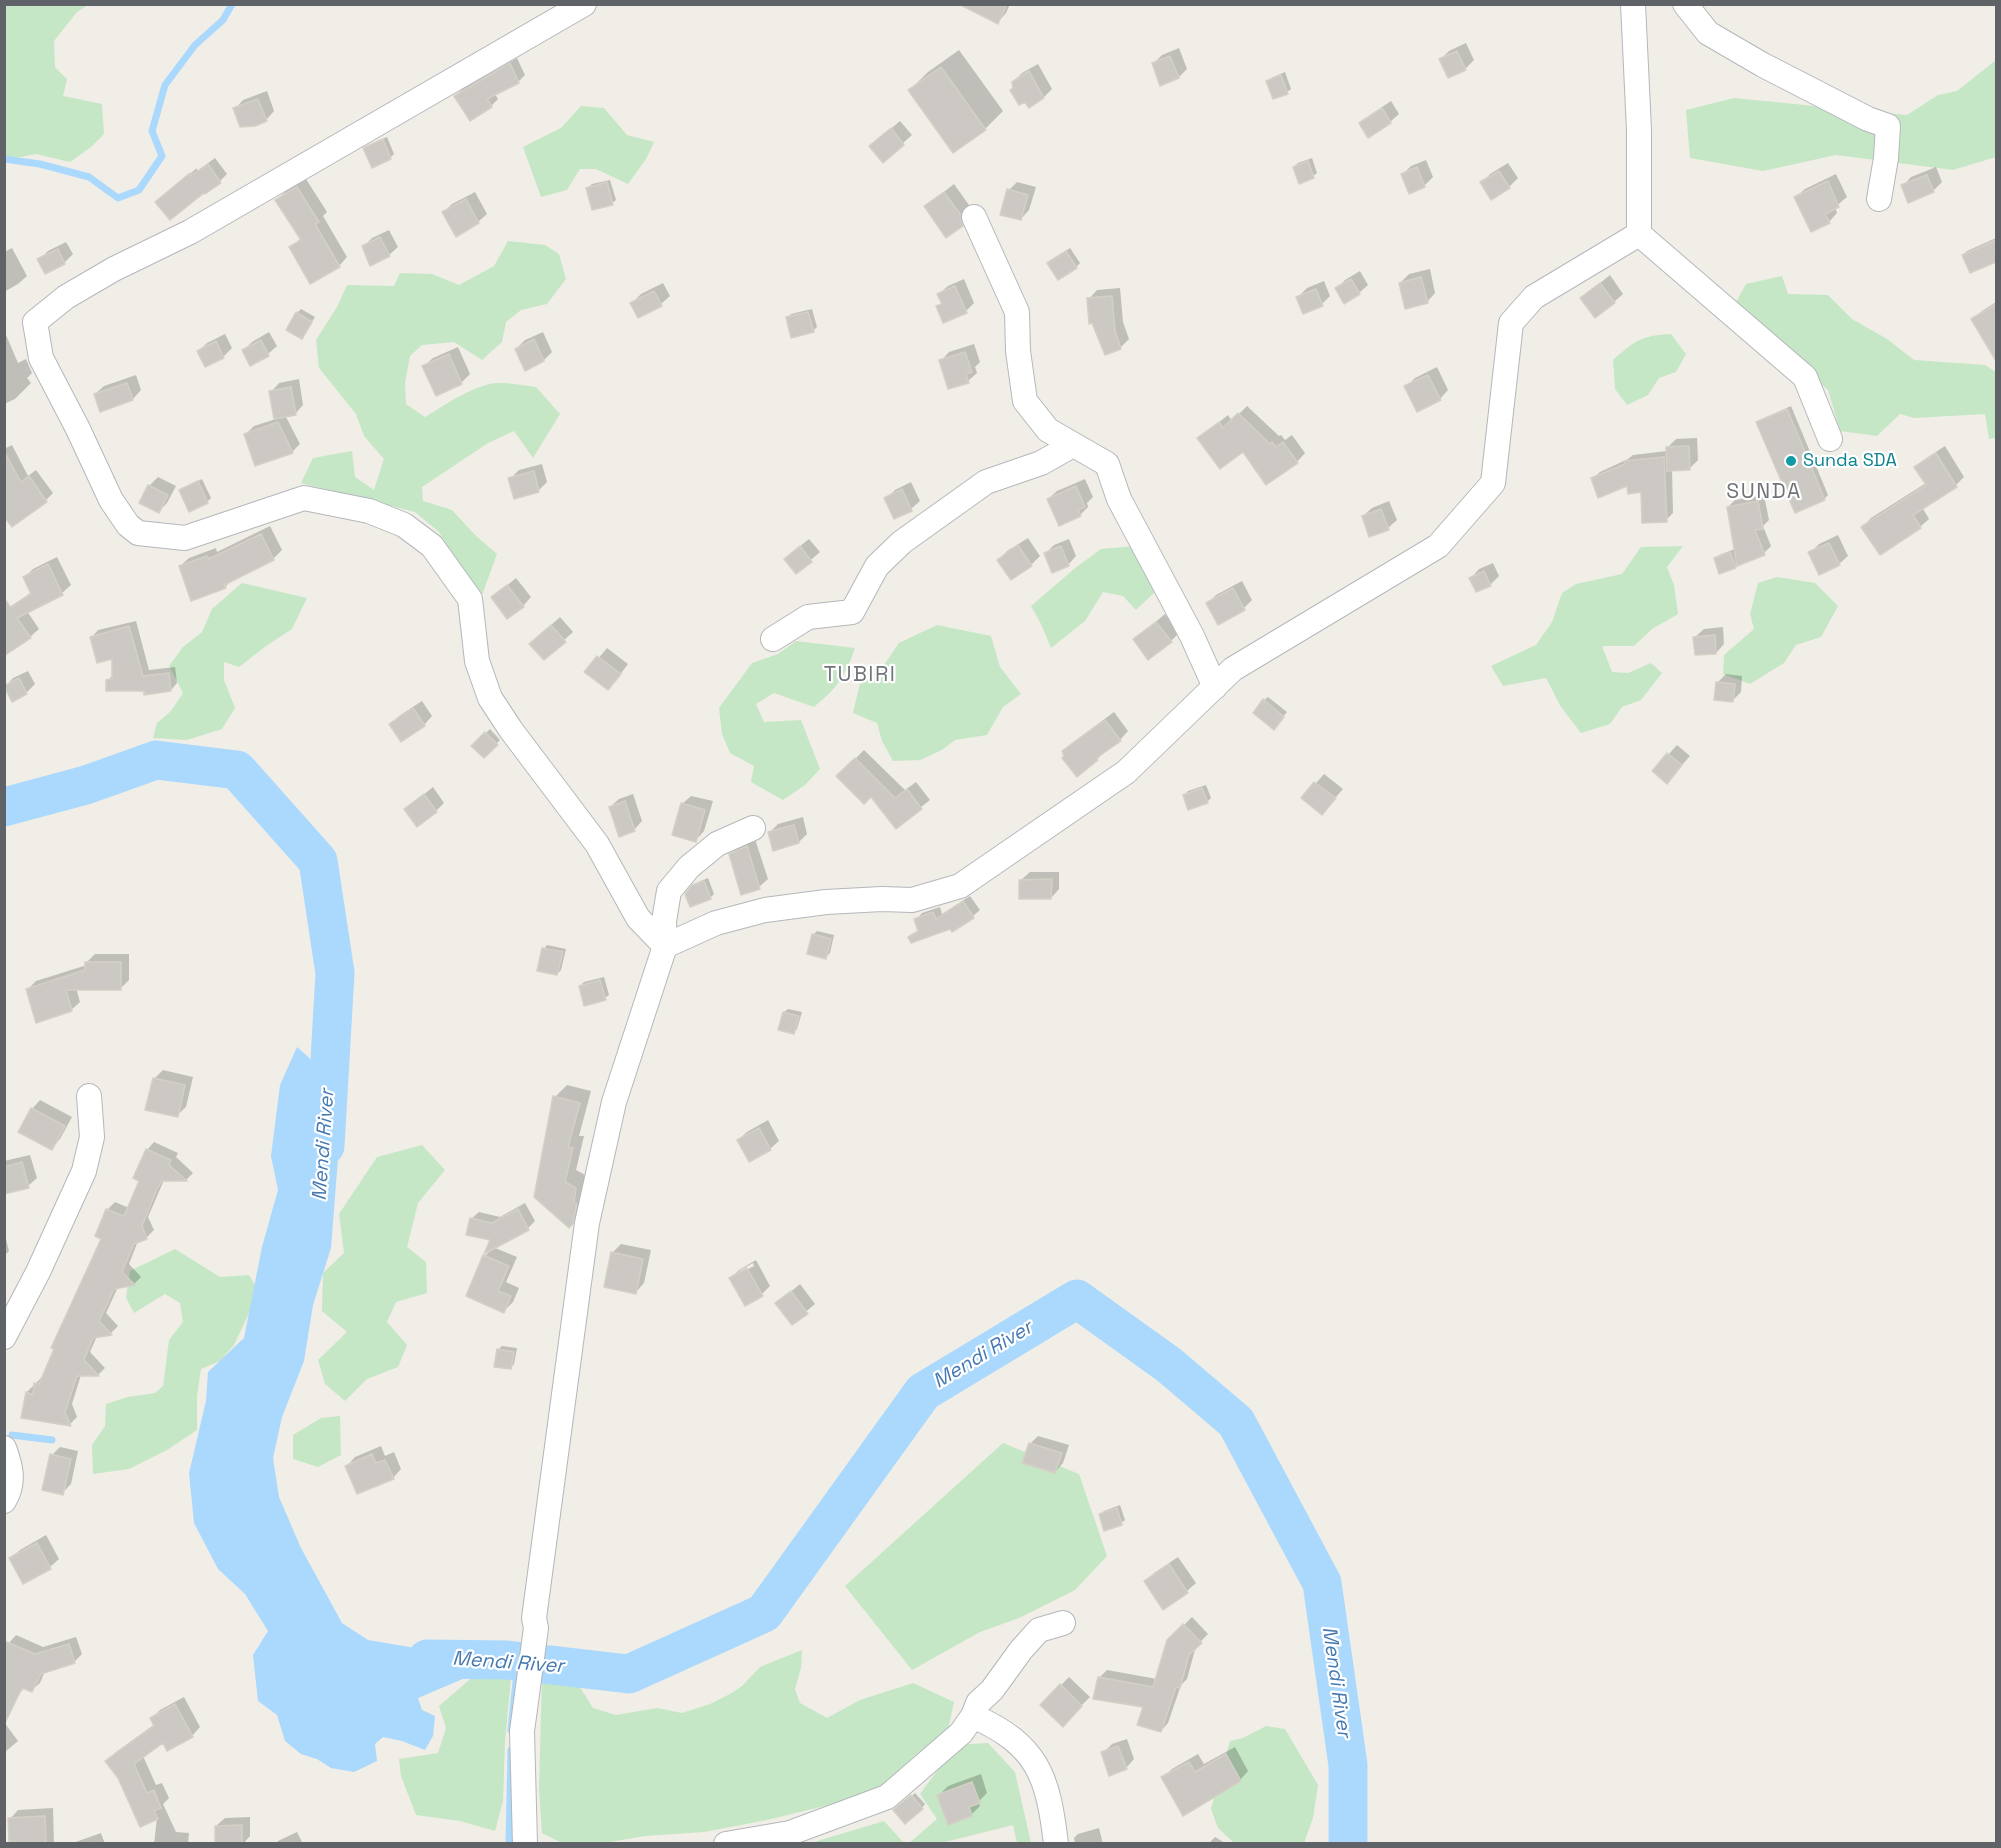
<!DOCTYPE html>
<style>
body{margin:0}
#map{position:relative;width:2001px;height:1848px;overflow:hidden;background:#f0eee7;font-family:"Space Grotesk",sans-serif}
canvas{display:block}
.frame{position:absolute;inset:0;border:6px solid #5f6267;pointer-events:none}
</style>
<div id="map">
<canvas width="2001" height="1848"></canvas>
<div class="frame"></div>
</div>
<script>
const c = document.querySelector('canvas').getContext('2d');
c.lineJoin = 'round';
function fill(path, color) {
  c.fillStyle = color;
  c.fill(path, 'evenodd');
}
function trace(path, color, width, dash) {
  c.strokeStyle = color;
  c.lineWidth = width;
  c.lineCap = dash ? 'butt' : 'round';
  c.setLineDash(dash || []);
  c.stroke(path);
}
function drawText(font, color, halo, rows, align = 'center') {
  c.font = font + ' "Space Grotesk",sans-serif';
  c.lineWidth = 4.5;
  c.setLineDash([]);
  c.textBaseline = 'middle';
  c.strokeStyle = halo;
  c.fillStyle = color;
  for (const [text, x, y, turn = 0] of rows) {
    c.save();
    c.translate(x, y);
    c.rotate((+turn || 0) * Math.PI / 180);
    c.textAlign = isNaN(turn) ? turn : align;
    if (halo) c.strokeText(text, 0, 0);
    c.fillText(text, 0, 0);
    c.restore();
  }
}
const green = new Path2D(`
 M5,4L88,5L77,12L54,41L55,67L67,79L63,96L102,104L104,134L91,147L70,162L36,154L5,160Z
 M1996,60V157L1953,170L1836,155L1763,171L1690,158L1686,110L1734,98L1907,115L1938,95L1957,91Z
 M581,106L604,108L627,135L654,142L646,159L628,184L596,169H580L567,190L541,197L523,147L561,128Z
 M508,241L545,245L559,254L566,279L547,304L521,310L506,322L502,342L482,360L454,342L422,345L410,356L405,383L406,404L425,417C445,405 466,390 489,384C503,381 521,385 536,387L560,414L533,458L514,431L488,443L422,487L423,501L452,510L475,535L497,554L482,595L461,570L439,532L415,512L301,483L313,458L352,451L355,477L374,490L384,459L364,436L356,414L319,368L316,340L337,307L347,285L394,286L400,273L432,274L459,285L494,266Z
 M1782,276L1788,294L1828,295L1852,319L1887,339L1914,360L1985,365L1996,372V438L1989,439L1985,414L1914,418L1900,414L1877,436L1840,431L1828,390L1766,338L1735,304L1746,284Z
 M1671,334L1686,354L1676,372L1659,378L1648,395L1627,405L1615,389L1613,360C1634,341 1643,335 1671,334Z
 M1135,546L1158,589L1136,610L1123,596L1103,592L1085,621L1051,648L1041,624L1031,606L1074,569L1101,549Z
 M1683,546L1667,567L1674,585L1678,614L1652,629L1634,646H1602L1612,672L1628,673L1651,663L1662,673L1641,700L1622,707L1610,724L1581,733L1561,707L1546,678L1503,686L1491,666L1536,645L1552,622L1562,593L1576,584L1622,574L1641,547Z
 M1777,577L1815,583L1838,606L1821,637L1796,645L1784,663L1750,684L1723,674L1724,655L1754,629L1750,614L1758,583Z
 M242,583L307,598L292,629L266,646L239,667L224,662V680L235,708L222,729L187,740L153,738L157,723L171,711L183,693L169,666L183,647L202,632L212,609Z
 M937,625L991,636L1000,667L1021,694L1003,707L987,735L955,740L942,750L920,760L893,761L882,741L877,723L853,713L864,666L880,671L899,643Z
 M796,641L855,648C845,677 838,687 814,707L774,693L756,704L764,722L801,720L820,769L805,785L783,800L751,782L754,766L730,753L722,734L719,708L752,663L778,654Z
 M422,1145L445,1170L418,1203L407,1247L426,1262L427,1293L396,1302L387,1322L407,1345L398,1367L367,1379L345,1401L325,1384L318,1360L347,1332L322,1311L323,1273L344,1253L339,1214L377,1157Z
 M175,1249L220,1277L249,1275L259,1292L234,1345L220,1361L201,1369L197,1396V1430L167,1450L129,1469L93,1474L92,1445L105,1426L106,1404L128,1397L155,1393L163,1386L169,1340L183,1322L180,1303L165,1294L134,1313L126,1298L130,1271Z
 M340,1416L341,1455L318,1467L293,1459V1435L321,1418Z
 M1003,1443L1079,1474L1107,1556L1075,1590L1019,1618L980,1632L912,1670L845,1586Z
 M802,1650L801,1668L795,1689L800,1703L827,1718L860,1700L913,1683L954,1702L948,1730L914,1756L881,1787L833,1804L767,1820L704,1832L645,1836L604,1843H562L542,1833L539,1789L542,1677L556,1660L575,1679L593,1708L616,1715L657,1708L682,1713L710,1704L732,1693L742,1686L760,1667Z
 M512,1667L505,1742L503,1801L495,1831L460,1821L416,1815L401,1776L399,1759L438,1753L446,1728L439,1706L483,1668Z
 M1266,1726L1285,1729L1318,1785L1313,1818L1304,1843H1234L1218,1828L1211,1809L1230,1741L1243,1738Z
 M988,1743L1015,1772L1031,1843H1017L1013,1825L941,1843L908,1844L937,1819L920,1794L956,1745Z
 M884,1821L904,1843H811Z`);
const water = new Path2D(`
 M297,1047L315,1063L341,1120L331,1248L313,1305L304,1361L282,1417L273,1458L279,1497L301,1548L342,1623L368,1640L427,1650L491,1644L465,1678L418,1698L422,1710L435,1716L433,1736L425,1750L402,1741L383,1737L375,1744L377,1761L354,1772L331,1768L317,1759L301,1754L285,1741L277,1715L258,1701L253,1655L268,1631L245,1594L218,1569L194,1523L189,1473L206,1401L208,1372L244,1338L262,1247L278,1190L271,1156L280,1085Z`);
const shadow = new Path2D(`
 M984,4H1010L1006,13L998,22Z
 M1466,43L1474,60L1465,69L1441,59L1449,51Z
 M1179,48L1187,69L1179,77L1153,64L1162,55Z
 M959,50L1003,111L985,129L954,151L910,90L928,72Z
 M517,58L525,75L518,82L495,94L498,99L491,106L456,96L462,89Z
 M1038,64L1052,89L1044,97L1014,88L1013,82L1022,73Z
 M1285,72L1291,89L1287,92L1274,97L1268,81L1271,78Z
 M267,91L274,111L266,120L235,109L243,100Z
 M1391,101L1399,114L1390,122L1361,123L1370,115Z
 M900,121L912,135L883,161L880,138Z
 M387,137L394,154L390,158L365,148L369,145Z
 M215,158L227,174L220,181L205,192L157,202L197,168V171Z
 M1312,158L1317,173L1313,176L1294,167L1298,163Z
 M1426,160L1433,177L1424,186L1403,174L1411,166Z
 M1508,163L1518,178L1509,187L1482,183L1490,174Z
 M1936,167L1942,182L1934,190L1909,201L1903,186L1911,177Z
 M1836,174L1847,197L1835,207L1837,213L1829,222L1796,197L1805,189Z
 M306,179L327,212L323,216L347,257L339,266L291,247L301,238L277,201L285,192Z
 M610,180L616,200L612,203L588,188L592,184Z
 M1017,182L1036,187L1029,210L1021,219L1009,190Z
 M954,184L969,205L970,216L962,225L926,206Z
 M475,192L487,214L478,222L444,212L452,204Z
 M389,230L398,247L389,255L363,247L372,238Z
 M1996,238V261L1971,271L1964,255L1967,251Z
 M66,242L73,254L64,263L39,260L48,251Z
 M12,248L27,276L18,284L4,292V252Z
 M1070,248L1080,263L1076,267L1052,260Z
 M1430,269L1435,293L1427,302L1400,283L1409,274Z
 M1360,271L1368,285L1359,293L1337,289L1345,280Z
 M1610,275L1623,294L1614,302L1582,298Z
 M964,279L974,303L966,311L938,307L942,302L939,294L948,286Z
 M1324,281L1330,296L1322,304L1298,297L1307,288Z
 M663,283L670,296L661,304L632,303L641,294Z
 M1120,288L1123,322L1129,339L1121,347L1106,353L1089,299L1097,290Z
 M1996,302V341L1989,346L1973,319L1982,311Z
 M301,309L315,317L302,337L297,313Z
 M812,309L817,327L813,331L788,318L791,314Z
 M4,330L18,363L26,359L32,373L27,378L31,383L15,399L4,404Z
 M269,332L277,346L268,354L244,350L252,342Z
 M543,332L552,352L544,360L525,369L516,349L525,340Z
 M225,334L232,348L223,357L199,351L207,343Z
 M974,344L980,362L975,367L977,373L968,381L941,361L949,352Z
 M458,347L470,374L462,382L437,394L424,366L433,358Z
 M1437,367L1448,390L1440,399L1406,387L1415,378Z
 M136,375L141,390L133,399L95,394L104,386Z
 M299,379L303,405L295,414L285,415L300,444L292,452L246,434L254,426L276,419L271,392L279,383Z
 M1247,406L1279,436L1281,435L1285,440L1292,435L1305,453L1297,462L1199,438L1228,415L1232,421Z
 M1791,406L1828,495L1824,499L1758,422L1762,419Z
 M1697,438L1698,460L1689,469H1672L1673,513L1666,520L1642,491L1629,484L1592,479L1600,472L1628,459L1633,455L1667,451V448L1676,439Z
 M12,445L28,476L36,470L53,493L46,500L4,514V449Z
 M1945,446L1964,477L1956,485L1922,507L1929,519L1920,527H1863L1871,518L1926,483L1916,467L1925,459Z
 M542,464L547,482L538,491L510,479L519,470Z
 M158,477L176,486L167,503L158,512L149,486Z
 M202,479L211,498L207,502L181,490Z
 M1085,479L1093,497L1087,503L1088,507L1080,515L1048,499L1057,491Z
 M911,482L920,501L911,509L895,517L886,499L895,490Z
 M1764,495L1769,520L1763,526L1771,546L1764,553L1735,567L1715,559L1719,555L1735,549L1728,507L1735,500Z
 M1389,501L1397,520L1388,528L1363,516L1372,508Z
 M270,526L282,550L273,559L233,579L225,587L180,566L189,558L216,548L217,552Z
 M1838,535L1848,556L1839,564L1810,553L1819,544Z
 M1028,538L1040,556L1031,565L1011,578L999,560L1007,551Z
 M809,539L820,552L797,572L795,550Z
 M1069,539L1076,556L1068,565L1046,553L1054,545Z
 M57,557L71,585L62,593L27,611L39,629L30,637L4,611L32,592L25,577L33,569Z
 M1493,563L1499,576L1490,585L1471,578L1479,569Z
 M516,578L531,597L523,606L493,597Z
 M1242,581L1252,600L1244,608L1207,604L1216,595Z
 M1165,614L1179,633L1171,641L1135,639Z
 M560,617L573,632L544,658L540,635Z
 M136,621L149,670L175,667L177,683L171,690H145L107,681L113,675L114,657L92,637L98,630Z
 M1723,627L1724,644L1716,653L1695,637L1704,629Z
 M607,648L628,664L616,680L587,672Z
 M28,671L35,684L26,693L12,700L5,687L13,678Z
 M1726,674L1742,676L1741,692L1732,701L1717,683Z
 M1268,697L1287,712L1277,724L1264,700Z
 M422,701L432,716L424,725L391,724L399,716Z
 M1114,712L1128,731L1120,740L1097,759L1066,756L1063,751L1072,743Z
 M490,729L500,740L484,756L473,746Z
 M1677,745L1690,756L1675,773L1654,771Z
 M864,750L905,790L916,782L930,800L896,827L871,794L838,776Z
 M1324,774L1343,789L1322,813L1303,798Z
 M1206,785L1211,798L1207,802L1184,795L1188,791Z
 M433,787L444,803L436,811L406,809Z
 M633,794L642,821L634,830L610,807L619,799Z
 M691,796L713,801L704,831L696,840L682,804Z
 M803,817L807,834L799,842L769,833L778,824Z
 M755,839L768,879L759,887L730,855L739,846Z
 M1030,872H1059V889L1051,898L1021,880Z
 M708,878L714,894L710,898L693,886L698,882Z
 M970,896L980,910L973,916L952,930L951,927L910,938L919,929L916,920L922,913L940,907L942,914Z
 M817,931L834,935L830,953L826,957L813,935Z
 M547,945L566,949L561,970L557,974L544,949Z
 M95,954H129V980L120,989L76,988L80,1002L71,1010L27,990L36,981L87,965V962Z
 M604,977L609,995L605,998L580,986L584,982Z
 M788,1009L802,1012L797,1029L793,1033L784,1012Z
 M163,1070L193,1077L186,1107L177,1115L154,1079Z
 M567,1085L591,1091L579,1136H584L576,1170L587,1176L581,1214L569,1226L555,1097Z
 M40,1100L72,1117L60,1139L52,1148L32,1109Z
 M768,1120L779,1141L770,1149L738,1140L747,1132Z
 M154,1142L178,1153L176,1157L193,1173L186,1180H164L148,1217L154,1230L146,1238L138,1241L129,1264L141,1277L134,1284L118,1287L106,1313L118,1326L111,1333L97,1336L90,1352L105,1368L98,1375H81L72,1404L77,1417L70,1424L23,1417L27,1392L43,1376L103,1238L107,1210L115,1202L129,1208L141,1180L147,1150Z
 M30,1155L37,1178L28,1186L4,1193V1161Z
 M525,1203L535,1221L528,1228L493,1247L517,1257L506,1282L519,1288L513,1302L504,1311L485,1256L491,1250L492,1239L471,1219L479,1212L500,1217Z
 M4,1231L9,1251L4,1256Z
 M621,1244L651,1250L644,1283L636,1292L612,1253Z
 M756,1260L770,1286L762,1294L731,1278L739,1270ZM753,1263L754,1266L739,1274V1271Z
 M800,1284L815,1304L792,1323L777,1303Z
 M502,1346L517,1348L514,1364L510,1368L498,1350Z
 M1038,1436L1069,1445L1063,1463L1055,1472L1030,1444Z
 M381,1446L385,1456L394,1452L401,1469L393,1478L347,1466L355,1457Z
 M60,1447L78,1451L71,1484L62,1493L52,1455Z
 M1120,1505L1125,1520L1121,1523L1100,1515L1104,1511Z
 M46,1535L59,1559L50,1567L24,1581L11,1558L20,1550Z
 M1178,1557L1196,1583L1187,1591L1164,1608L1146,1582L1154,1573Z
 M1192,1617L1208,1634L1196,1646L1187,1679L1181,1685L1168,1723L1161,1731L1145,1706L1099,1678L1107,1670L1157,1679L1168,1641Z
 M16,1635L43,1647L76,1637L82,1654L74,1662L45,1671L40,1683L32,1690L25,1687L16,1698L9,1643Z
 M1069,1677L1090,1697L1063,1724L1042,1705Z
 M184,1697L200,1727L192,1736L164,1741L143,1756L156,1785L162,1783L169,1798L163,1804L176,1832L189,1833L188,1844H154L157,1818L120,1778L107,1761L116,1752L155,1724L152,1718L160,1710Z
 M4,1722L18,1741L4,1753Z
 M1127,1739L1134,1759L1126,1768L1103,1753L1112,1744Z
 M1235,1747L1248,1771L1240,1780L1163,1778L1172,1769L1198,1754L1204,1764Z
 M981,1774L987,1793L978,1802L980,1806L971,1815L939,1795L948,1786Z
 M915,1793L925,1804L922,1808L896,1811Z
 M53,1808L54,1844H10V1819L18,1810Z
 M250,1817V1836L243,1844H216V1826L225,1818Z
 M1099,1828L1103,1844H1075L1074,1838L1078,1834Z
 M297,1832L303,1844H276L278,1841Z
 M101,1833L105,1844H70Z
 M1215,1837L1227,1844H1208Z`);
const stream = new Path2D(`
 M4,159L40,164L89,177L118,198L139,190L162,156L152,131L165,85L195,45L223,20L232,4
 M12,1435L52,1440
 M511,1730L518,1662
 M509,1844L511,1750`);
const river = new Path2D(`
 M4,807L86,785L156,760L237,770L318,861L335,973L325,1146
 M427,1659L507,1660L629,1674L764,1613L923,1392L1077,1299L1169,1365L1236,1422L1322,1583L1348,1765V1844`);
const building = new Path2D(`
 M959,4H1007L998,24Z
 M1457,51L1466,70L1448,78L1439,59Z
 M1170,56L1179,78L1160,86L1152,63Z
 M510,63L519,83L487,99L492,107L470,121L454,96Z
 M941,67L986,130L953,153L908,90Z
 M1029,71L1044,98L1029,108L1025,102L1019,105L1010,90L1013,88L1012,82Z
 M1281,75L1288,94L1273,99L1266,81Z
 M258,99L267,121L255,126L240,127L233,108Z
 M1382,108L1391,123L1368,138L1359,123Z
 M891,128L904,145L883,163L869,146Z
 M383,139L391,159L372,168L363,148Z
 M1308,161L1314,178L1299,184L1293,167Z
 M208,164L221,183L205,194L204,193L170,220L155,202L190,173V176Z
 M1417,167L1425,187L1409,194L1401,174Z
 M1499,171L1510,188L1491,200L1480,182Z
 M1927,175L1934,192L1908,203L1901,185Z
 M1828,181L1839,207L1825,214L1830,223L1811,232L1794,197Z
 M607,182L613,205L592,210L586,188Z
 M297,187L319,222L315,224L340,267L310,284L289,247L301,240L275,200Z
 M1007,189L1028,195L1021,220L1000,215Z
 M944,192L960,214L963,226L946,238L924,206Z
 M466,199L479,223L456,237L442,212Z
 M380,237L390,256L370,266L362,246Z
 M1996,240V262L1970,273L1962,255Z
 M58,249L65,264L45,274L37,259Z
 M1066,251L1077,268L1058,280L1047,263Z
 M1421,277L1428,303L1405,309L1399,283Z
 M1351,279L1360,294L1344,304L1335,288Z
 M1600,283L1615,303L1595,318L1580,298Z
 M955,286L967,313L943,323L936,306L942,304L937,294Z
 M1316,289L1323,306L1303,314L1296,297Z
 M654,291L662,306L638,318L630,303Z
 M1112,296L1115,331L1121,349L1105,355L1092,323L1089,324L1087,298Z
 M1996,304V361L1971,319Z
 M296,312L312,322L302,339L286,330Z
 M808,312L814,332L791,338L786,317Z
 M534,339L544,361L525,371L515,349Z
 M261,340L269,356L250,366L242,350Z
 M216,341L224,358L205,367L197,351Z
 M965,352L972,372L966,374L969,383L948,389L939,360Z
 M449,354L462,384L436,396L422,366Z
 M1428,375L1441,400L1417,412L1404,386Z
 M127,383L133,400L100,412L94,394Z
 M291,387L296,415L274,419L269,391Z
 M1787,409L1825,500L1795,513L1756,422Z
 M1238,413L1270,444L1272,442L1276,447L1283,442L1298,463L1266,485L1243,452L1220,469L1197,438L1219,422L1223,428Z
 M278,422L293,453L255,466L244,434Z
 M1689,446L1690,470L1667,471L1666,447Z
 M4,451L21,482L29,476L47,502L12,527L4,517Z
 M1936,453L1957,487L1913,515L1921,528L1880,555L1861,527L1926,485L1914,467Z
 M1664,457L1667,522L1642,523L1641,492L1628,494L1627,486L1598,498L1591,478L1625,464L1624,461Z
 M534,471L539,492L514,499L508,478Z
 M198,481L208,503L189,512L179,490Z
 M148,485L168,495L159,513L139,503Z
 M1076,486L1085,507L1078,510L1081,516L1059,526L1047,499Z
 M902,489L912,511L894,519L884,498Z
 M1758,501L1763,529L1755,530L1765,555L1737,566L1727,507Z
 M1381,509L1389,530L1369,537L1362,516Z
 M261,534L274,560L224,585L226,588L191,601L179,566L207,556L209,559Z
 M1829,543L1840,565L1819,575L1808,552Z
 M1018,545L1032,566L1011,580L997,560Z
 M800,546L812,562L796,574L784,559Z
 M1061,546L1069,566L1052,573L1044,553Z
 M1730,552L1736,568L1719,574L1714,558Z
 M48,564L63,595L17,618L31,638L4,656V598L11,608L31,594L23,577Z
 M1484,571L1491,586L1476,592L1469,578Z
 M507,585L524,607L507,619L491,597Z
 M1233,588L1245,610L1218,625L1206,603Z
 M1156,622L1172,642L1148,660L1133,639Z
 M551,625L566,642L544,660L529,644Z
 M129,626L143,676L169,673L171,691L144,695V691H106V680L112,679V659L97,663L90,637Z
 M1715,635L1716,654L1695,655L1693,637Z
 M597,656L621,674L608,690L584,672Z
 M19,678L27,694L12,702L4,686Z
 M1716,682L1735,684L1733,702L1714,700Z
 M1263,699L1284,717L1274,730L1253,713Z
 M413,708L425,726L401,742L389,724Z
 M1105,720L1121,741L1096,758L1098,760L1077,777L1062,758L1064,756L1062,751Z
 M485,732L498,745L484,758L471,746Z
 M1667,753L1682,765L1667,784L1652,771Z
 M855,758L895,798L907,789L922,809L896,829L871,797L864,804L836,776Z
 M1314,782L1336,798L1322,815L1301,798Z
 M1202,788L1208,803L1188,810L1183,795Z
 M424,794L437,812L417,827L404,809Z
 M625,801L635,831L619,837L609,807Z
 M681,803L705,810L696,842L672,835Z
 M794,825L799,843L773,851L768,832Z
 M747,846L760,889L741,895L729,854Z
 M1052,879L1051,899H1019V880Z
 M704,881L711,899L690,907L685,894L692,885Z
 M963,901L974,918L952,932L950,929L911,943L908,937L918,931L914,919L933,912L936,919Z
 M812,934L831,939L826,959L807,954Z
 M542,948L563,952L557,975L537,971Z
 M85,962H121V990H66L72,1011L36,1023L26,989L85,970Z
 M600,980L606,1000L584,1006L579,986Z
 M783,1012L799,1016L794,1034L778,1030Z
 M153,1078L185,1085L178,1117L145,1110Z
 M553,1096L580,1103L568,1147L573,1148L565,1182L576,1188L574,1202L577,1204L573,1224L569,1228L534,1197Z
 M31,1108L65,1126L52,1150L18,1132Z
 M759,1128L771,1150L749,1162L737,1140Z
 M146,1149L171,1160L169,1165L187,1181H162L157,1189L142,1226L147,1239L134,1244L122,1272L135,1285L114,1289L99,1321L112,1335L93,1338L84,1360L99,1376H77L65,1412L71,1426L21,1418L26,1392L33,1395L34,1383L39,1384L54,1349L51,1348L101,1239L95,1236L106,1209L124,1216L139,1181L133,1178Z
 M22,1162L29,1188L4,1194V1167Z
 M518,1209L529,1230L484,1254L490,1240L466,1235L470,1218L492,1223Z
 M611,1252L643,1259L636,1294L604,1287Z
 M483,1255L509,1266L498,1291L511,1296L504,1313L466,1296Z
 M747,1268L763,1296L745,1306L729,1278Z
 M791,1291L808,1314L792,1325L775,1303Z
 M497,1349L514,1352L511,1369L494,1367Z
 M1029,1443L1062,1453L1055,1473L1022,1463Z
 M50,1454L71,1459L63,1495L42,1490Z
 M372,1454L376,1463L385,1460L394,1479L357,1494L345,1466Z
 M1117,1508L1122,1525L1104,1531L1099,1514Z
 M37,1543L51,1569L23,1584L9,1558Z
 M1169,1564L1188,1593L1163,1610L1144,1581Z
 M1183,1624L1202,1643L1189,1655L1180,1688L1176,1687L1161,1732L1137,1725L1143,1707L1093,1699L1098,1677L1153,1687L1167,1640Z
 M4,1641L35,1654L69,1644L75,1663L41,1674L32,1692L22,1688L4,1725Z
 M1060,1684L1082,1706L1063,1727L1040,1705Z
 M175,1704L193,1737L167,1751L163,1743L134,1764L147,1793L154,1790L161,1808L154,1811L158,1819L140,1827L118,1778L105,1761L154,1726L150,1718Z
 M1118,1746L1127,1769L1109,1776L1101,1752Z
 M1226,1754L1241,1781L1183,1816L1161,1777L1189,1762L1195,1772Z
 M972,1782L980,1803L969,1807L972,1816L948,1825L937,1795Z
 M911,1795L923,1809L905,1824L893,1810Z
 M45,1816L46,1844H17L16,1841H9L8,1818Z
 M242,1825V1844H215V1826Z`);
const minor = new Path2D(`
 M1633,4L1639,130V234
 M1685,4L1708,33L1763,65L1868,119L1888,126L1886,158L1879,199
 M974,217L1017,312L1018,351L1025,401L1048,430L1107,464L1119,499L1192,636L1215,687
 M773,639L808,617L852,612L877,566L902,542L986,482L1041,463L1073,445
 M753,828L717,844L689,867L669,891L664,921L665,946L716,923L765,910L826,902L882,899L912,900L960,886L1126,772L1233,669L1438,546L1493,483L1511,323L1534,297L1639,234L1805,377L1830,439
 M4,1337L38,1272L84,1171L92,1137L89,1096
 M4,1448C11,1466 15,1483 4,1501
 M973,1716C1038,1745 1048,1776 1056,1844
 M525,1844L522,1731L536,1628L534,1618L587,1223L614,1102L665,946L638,918L597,844L511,730L490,698L477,661L470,599L432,546L404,525L369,511L304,498L185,538L138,533L128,525L111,500L78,429L41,358L35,322L66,297L114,269L190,232L584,4
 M726,1844L790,1833L887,1797L961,1733L973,1716L978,1703L992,1690L1021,1650L1039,1630L1063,1623`);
const markers = [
 [1791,461,6,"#0f9aa8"]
];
const cultureNames = [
 ["Sunda SDA",1803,461]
];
const waterNames = [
 ["Mendi River",324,1145,-86],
 ["Mendi River",983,1355,-31],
 ["Mendi River",508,1663,4],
 ["Mendi River",1336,1682,82]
];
const quarterNames = [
 ["SUNDA",1764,492],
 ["TUBIRI",860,675]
];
fill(green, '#c5e7c5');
fill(water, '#aad9fd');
fill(shadow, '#0003');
trace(stream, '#aad9fd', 7);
trace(river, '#aad9fd', 39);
fill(building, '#ccc9c4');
trace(building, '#d5d0c6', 1.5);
trace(minor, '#b4b7bb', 26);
trace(minor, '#fff', 24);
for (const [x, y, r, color] of markers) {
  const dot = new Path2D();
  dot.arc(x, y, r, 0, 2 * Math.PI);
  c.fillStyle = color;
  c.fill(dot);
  trace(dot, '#fff', 2);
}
drawText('18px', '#0d838f', '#fff', cultureNames, 'left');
drawText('italic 20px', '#4679b0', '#fff', waterNames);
c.letterSpacing = '1.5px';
drawText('21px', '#707479', '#fff', quarterNames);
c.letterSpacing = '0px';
</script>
